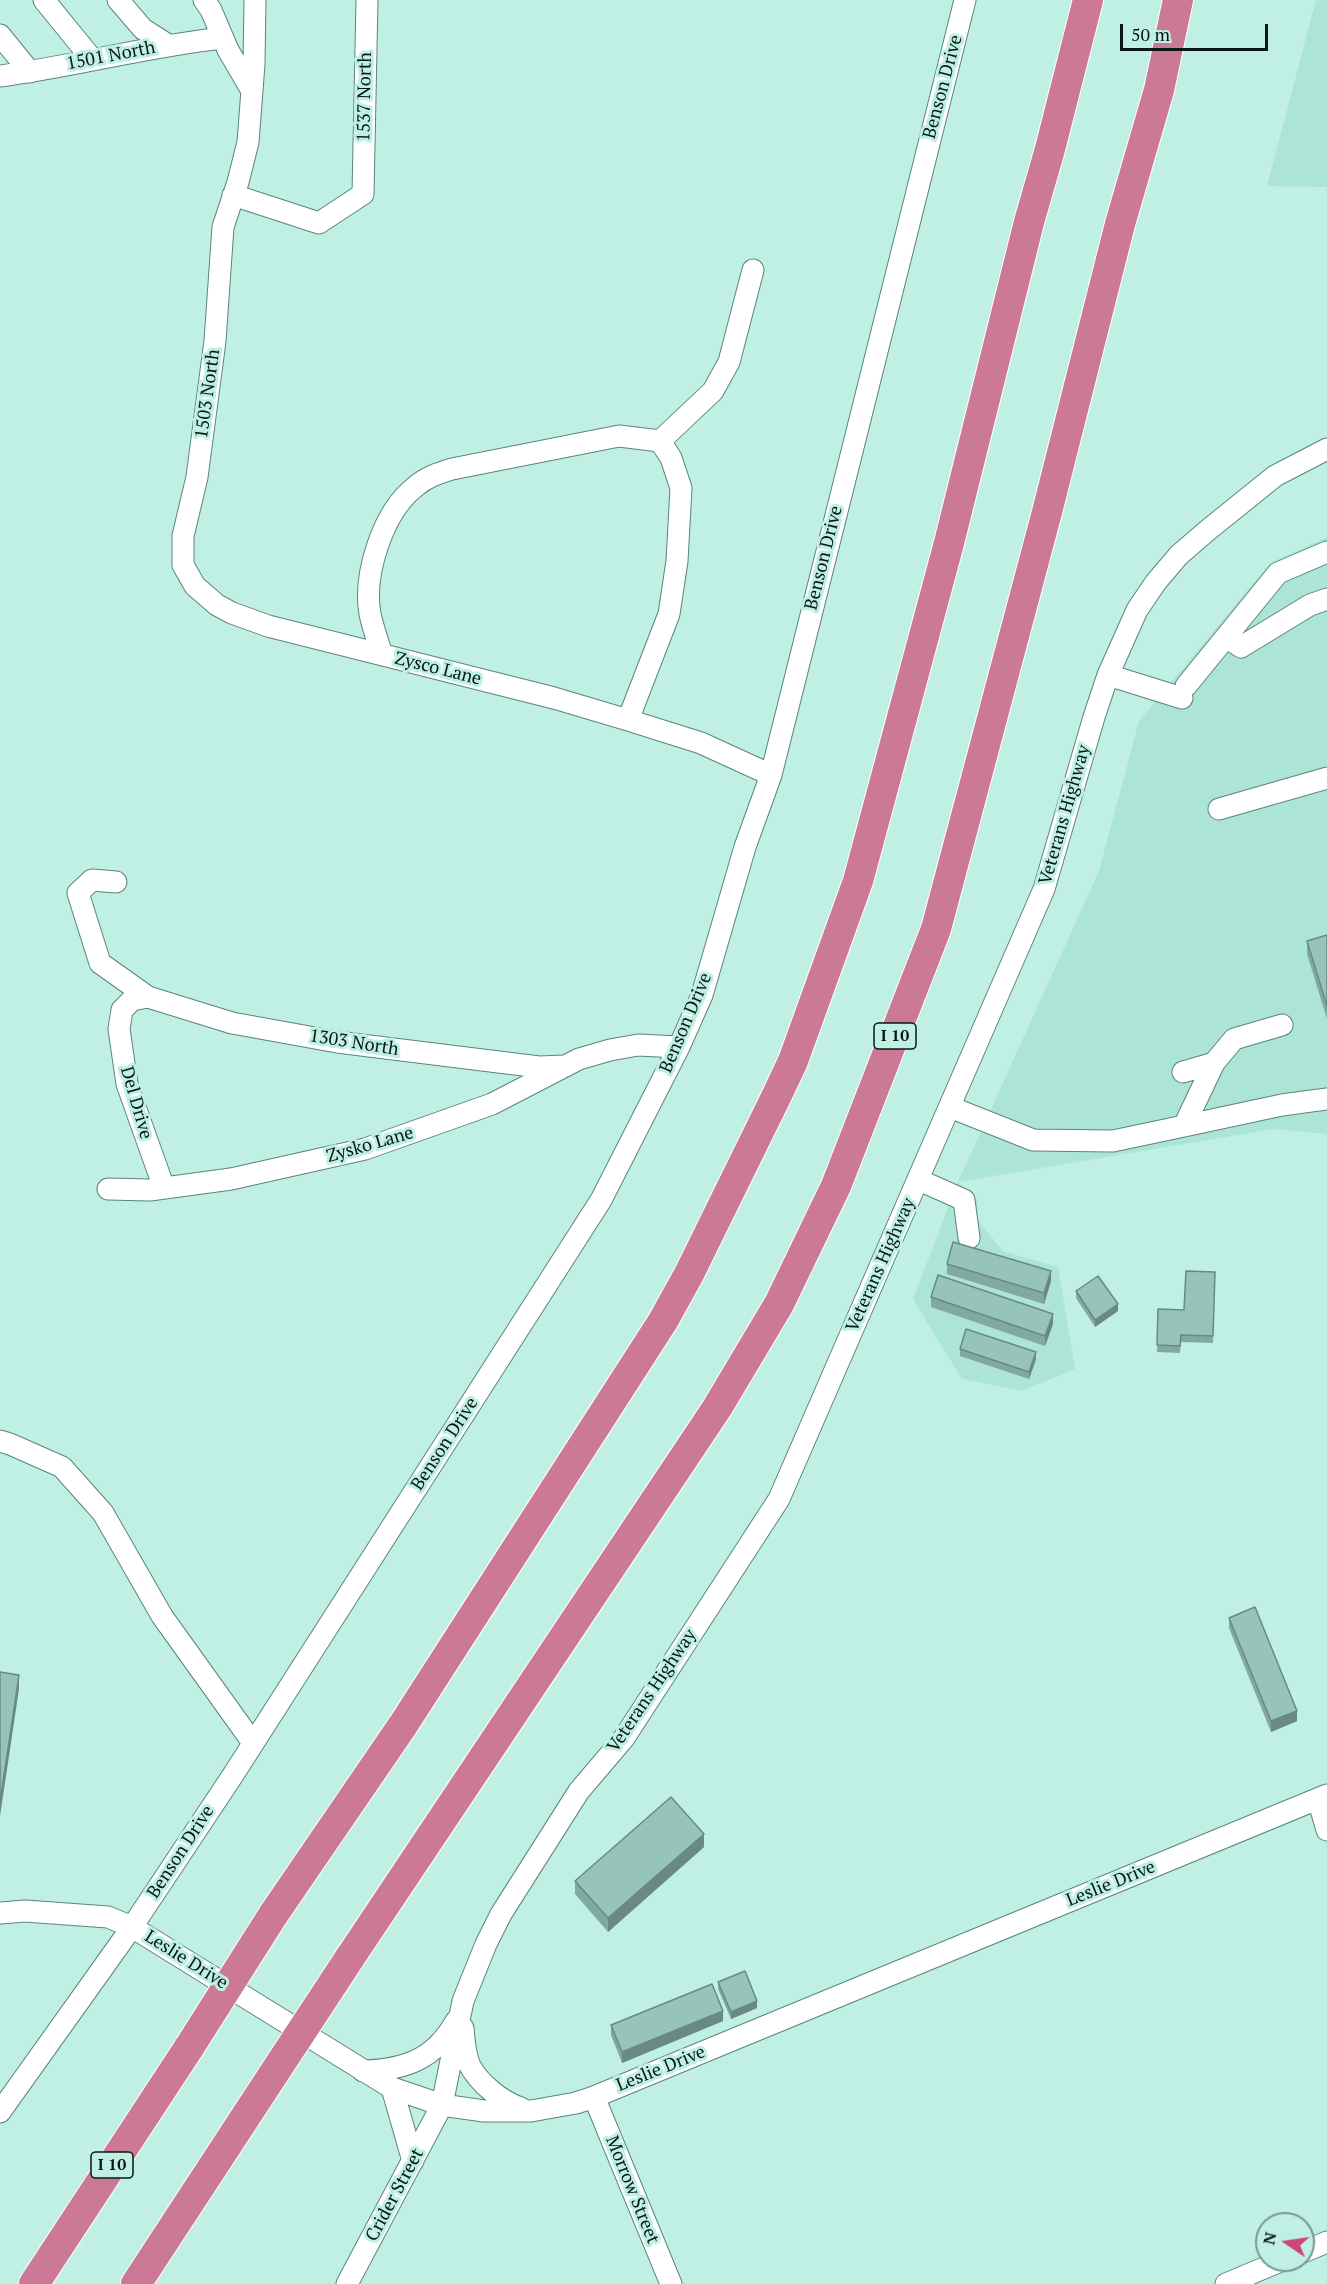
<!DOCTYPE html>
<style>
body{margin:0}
#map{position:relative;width:1327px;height:2284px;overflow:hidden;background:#c0efe4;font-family:"PT Serif",serif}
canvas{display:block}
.north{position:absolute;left:1255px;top:2212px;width:60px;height:60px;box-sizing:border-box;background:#c0efe4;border:2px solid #769991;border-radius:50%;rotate:283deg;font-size:16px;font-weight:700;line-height:24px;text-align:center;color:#071815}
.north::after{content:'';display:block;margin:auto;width:21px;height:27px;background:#cd447d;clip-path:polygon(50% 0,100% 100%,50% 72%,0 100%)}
.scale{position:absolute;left:1120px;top:24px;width:148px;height:27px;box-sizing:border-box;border:3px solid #071815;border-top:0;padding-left:8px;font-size:18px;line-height:21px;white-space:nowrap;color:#071815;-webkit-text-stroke:4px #c0efe4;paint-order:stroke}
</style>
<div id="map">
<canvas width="1327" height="2284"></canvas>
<div class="north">N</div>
<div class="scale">50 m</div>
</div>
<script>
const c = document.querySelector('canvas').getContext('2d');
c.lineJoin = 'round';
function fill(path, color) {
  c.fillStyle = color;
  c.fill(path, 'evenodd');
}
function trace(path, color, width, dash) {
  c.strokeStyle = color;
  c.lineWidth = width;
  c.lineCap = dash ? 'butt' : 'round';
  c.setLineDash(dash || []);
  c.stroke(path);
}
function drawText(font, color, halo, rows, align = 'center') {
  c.font = font + ' "PT Serif",serif';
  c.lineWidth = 6;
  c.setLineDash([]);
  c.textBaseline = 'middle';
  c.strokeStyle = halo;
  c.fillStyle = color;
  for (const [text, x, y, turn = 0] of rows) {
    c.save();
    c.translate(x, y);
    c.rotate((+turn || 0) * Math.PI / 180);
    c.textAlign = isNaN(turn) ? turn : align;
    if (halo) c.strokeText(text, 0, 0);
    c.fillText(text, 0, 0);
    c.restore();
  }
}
const built = new Path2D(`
 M1316,0H1327V187L1267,186Z
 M1327,537V1134L1273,1129L958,1182L978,1200L977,1219L1003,1251L1058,1267L1075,1369L1022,1391L962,1379L913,1299L958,1182L1099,871L1139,721L1270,563Z`);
const minor = new Path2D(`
 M44,0L92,59
 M118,0L143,29L168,45
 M204,0L211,10L228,50L252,91
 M255,0L254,64L248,142L238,182L223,227L215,341L197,477L183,536V565L195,586L217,605L232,613L268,626L554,698L628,720L701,743L771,775
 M0,35L30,72
 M0,76C75,66 148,46 223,38
 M233,195L319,223L363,194L367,0
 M660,441L713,391L729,362L753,270
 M1226,637L1241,647L1310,605L1327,599
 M382,655C378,642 373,628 370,614C363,574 383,512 415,487C426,477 439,473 452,469L619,436L660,441
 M1108,675L1182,698
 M1186,686L1278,573L1327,552
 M628,720L669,614L677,561L681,488L671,458L660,441
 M1219,809L1327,778
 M116,882L92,880L78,893L100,963L148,997L232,1023L337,1042L539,1067L565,1066
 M148,997L132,1000L122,1010L119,1029L127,1084L164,1188
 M1282,1025L1234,1039L1214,1063L1184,1126L1282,1105L1327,1099
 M1183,1072L1214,1063
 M950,1107L1033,1140L1113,1141L1184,1126
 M919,1180L964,1200L969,1238
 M108,1189L150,1190L231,1179L365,1149L492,1104L579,1059L610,1050L638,1045L679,1047
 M0,1441L10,1444L62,1467L103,1513L162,1616L253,1743
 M1318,1799L1327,1830
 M0,1913L25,1911L108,1917L132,1927L392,2088L442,2105L484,2111H531L576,2103L594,2097L1327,1795
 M463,2028C464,2040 465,2055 470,2066C480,2084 502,2102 521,2108
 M363,2071C405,2070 435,2059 456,2021
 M392,2088L413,2161
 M594,2097L671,2284
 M0,2112L132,1927L233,1775L601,1200L679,1047L702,995L745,847L771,775L965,0
 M1303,2252L1327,2242
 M347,2284L442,2105L463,2001L486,1944L501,1914L579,1791L624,1738L779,1499L1044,889L1094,717L1108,675L1137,610L1156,582L1179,555L1208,530L1275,476L1327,449
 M1226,2284L1283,2260`);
const highway = new Path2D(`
 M273,1915L403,1725L663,1321L689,1274L777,1095L793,1061L858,881L949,543L1029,222L1050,149L1088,0
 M349,1959L717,1408L779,1304L836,1186L936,929L1047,512L1120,224L1159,90L1178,0
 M34,2284L190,2046
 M136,2284L263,2090`);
const highwayBridge = new Path2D(`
 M190,2046L273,1915
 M263,2090L349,1959`);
const wall = new Path2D(`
 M1327,935V1019L1307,954V941Z
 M947,1264L1051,1281L1044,1304L947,1274Z
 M1215,1272L1213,1343L1181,1342L1180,1353L1157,1352L1158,1309L1184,1310Z
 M1076,1291L1118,1311L1095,1327L1076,1298Z
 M931,1297L1053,1324L1045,1346L931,1307Z
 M960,1349L1036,1359L1029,1379L960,1356Z
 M1229,1618L1297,1721L1271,1732L1229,1628Z
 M704,1847L608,1932L575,1894V1881Z
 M718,1982L757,2008L731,2019L718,1989Z
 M723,2021L622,2063L611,2035V2025Z`);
const shadedWall = new Path2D(`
 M1051,1271V1281L1044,1304V1293Z
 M1118,1304V1311L1095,1327V1320Z
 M1053,1314V1324L1045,1346V1336Z
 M1036,1352V1359L1029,1379V1372Z
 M19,1675V1689L0,1816V1802Z
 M1297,1711V1721L1271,1732V1721Z
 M704,1834V1847L608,1932V1918Z
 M757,2001V2008L731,2019V2012Z
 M723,2011V2021L622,2063V2052Z`);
const building = new Path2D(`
 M1327,935V1006L1307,941Z
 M953,1242L1051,1271L1044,1293L947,1264Z
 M1186,1271L1215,1272L1213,1336L1181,1335L1180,1346L1157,1345L1158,1309L1184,1310Z
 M938,1275L1053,1314L1045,1336L931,1297Z
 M1098,1276L1118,1304L1095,1320L1076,1291Z
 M966,1329L1036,1352L1029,1372L960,1349Z
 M1255,1607L1297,1711L1271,1721L1229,1618Z
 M0,1672L19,1675L0,1802Z
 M671,1797L704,1834L608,1918L575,1881Z
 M745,1971L757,2001L731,2012L718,1982Z
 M712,1984L723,2011L622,2052L611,2025Z`);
const shields = [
 [895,1036,42],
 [112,2165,42]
];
const shieldNames = [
 ["I 10",895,1036],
 ["I 10",112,2165]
];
const streetNames = [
 ["1501 North",111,56,-11],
 ["Benson Drive",943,87,-75],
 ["1537 North",365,97,-89],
 ["1503 North",208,394,-82],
 ["Benson Drive",824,558,-76],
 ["Zysco Lane",438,669,14],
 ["Veterans Highway",1065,815,-74],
 ["Benson Drive",686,1023,-67],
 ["1303 North",354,1043,9],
 ["Del Drive",136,1103,74],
 ["Zysko Lane",370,1145,-16],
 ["Veterans Highway",881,1265,-66],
 ["Benson Drive",445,1444,-57],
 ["Veterans Highway",652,1691,-56],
 ["Benson Drive",181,1852,-57],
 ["Leslie Drive",1111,1884,-22],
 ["Leslie Drive",186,1960,32],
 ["Leslie Drive",661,2069,-22],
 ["Morrow Street",632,2190,68],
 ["Crider Street",395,2195,-62]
];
fill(built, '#ade4d8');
trace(minor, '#5a857c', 23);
trace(highway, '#fff', 32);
trace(minor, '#fff', 21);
trace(highway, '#cc7995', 30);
trace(highwayBridge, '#fff', 32, []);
trace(highwayBridge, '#cc7995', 30);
fill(wall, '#81a9a0');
fill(shadedWall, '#698982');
fill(building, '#96c4ba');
trace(building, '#698982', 1.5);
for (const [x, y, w] of shields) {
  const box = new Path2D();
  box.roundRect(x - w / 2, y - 13, w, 26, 4.5);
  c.fillStyle = '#c0efe4';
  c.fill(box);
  trace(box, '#071815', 1.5);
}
drawText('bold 16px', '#071815', null, shieldNames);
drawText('18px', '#071815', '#c0efe4', streetNames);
</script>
